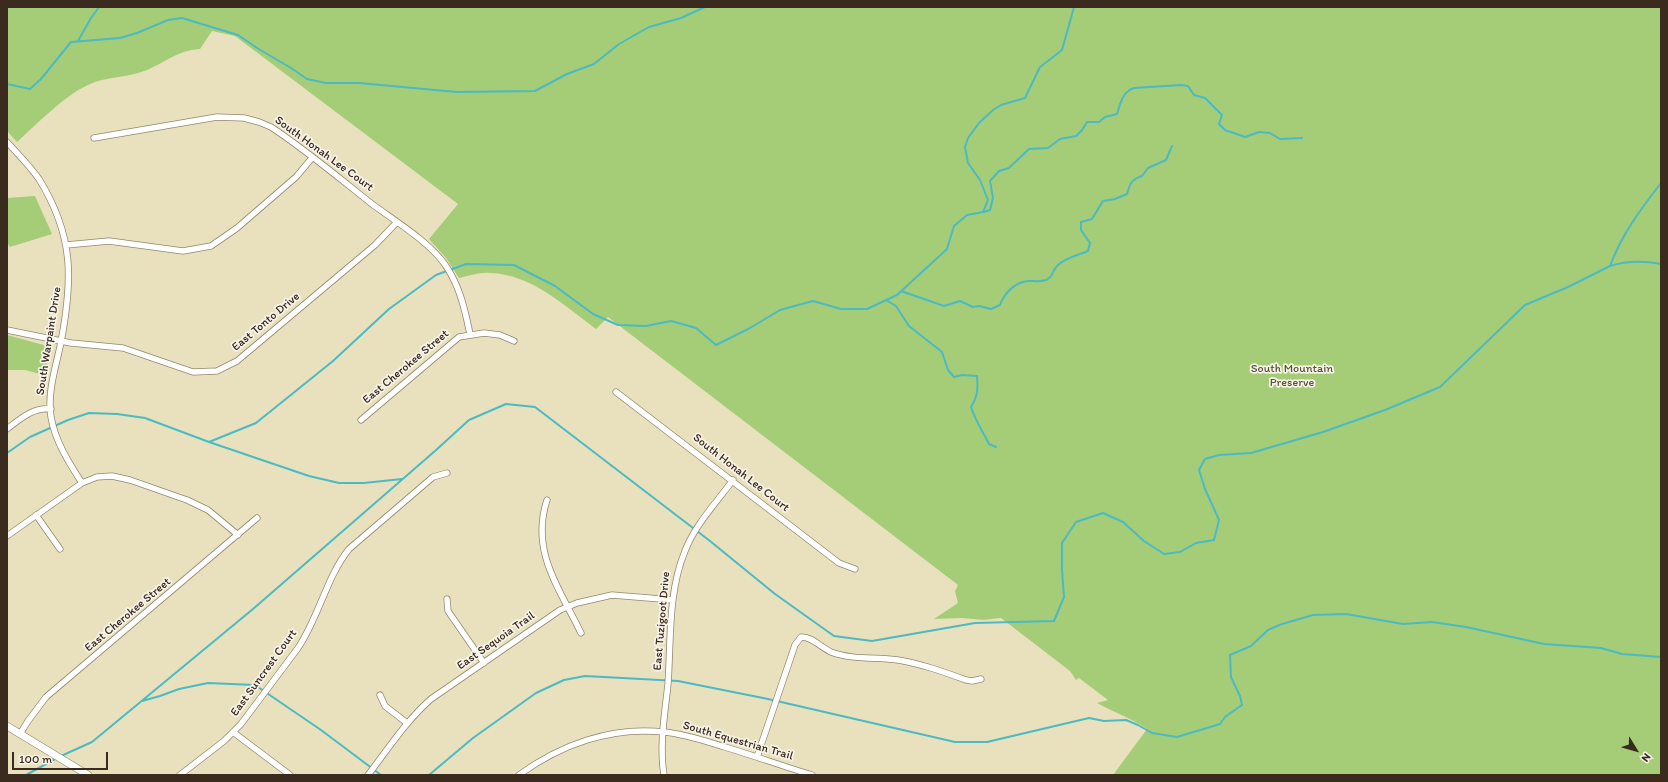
<!DOCTYPE html>
<style>
body{margin:0}
#map{position:relative;width:1668px;height:782px;overflow:hidden;background:#e9e1be;font-family:Itim,sans-serif}
canvas{display:block}
.frame{position:absolute;inset:0;border:8px solid #3b2a1e;pointer-events:none}
.north{position:absolute;left:1616px;top:730px;width:40px;height:40px;-webkit-text-stroke:3px #f7f3e8;paint-order:stroke;rotate:127deg;font-size:11px;font-weight:700;line-height:16px;text-align:center;color:#3b2a1e}
.north::after{content:'';display:block;margin:auto;width:14px;height:18px;background:#3b2a1e;clip-path:polygon(50% 0,100% 100%,50% 72%,0 100%)}
.scale{position:absolute;left:12px;top:752px;width:96px;height:18px;box-sizing:border-box;border:2px solid #3b2a1e;border-top:0;padding-left:5px;font-size:12px;line-height:14px;white-space:nowrap;color:#3b2a1e;-webkit-text-stroke:3px #f7f3e8;paint-order:stroke}
</style>
<div id="map">
<canvas width="1668" height="782"></canvas>
<div class="frame"></div>
<div class="north">N</div>
<div class="scale">100 m</div>
</div>
<script>
const c = document.querySelector('canvas').getContext('2d');
c.lineJoin = 'round';
function fill(path, color) {
  c.fillStyle = color;
  c.fill(path, 'evenodd');
}
function trace(path, color, width, dash) {
  c.strokeStyle = color;
  c.lineWidth = width;
  c.lineCap = dash ? 'butt' : 'round';
  c.setLineDash(dash || []);
  c.stroke(path);
}
function drawText(font, color, halo, rows, align = 'center') {
  c.font = font + ' Itim,sans-serif';
  c.lineWidth = 3.5;
  c.setLineDash([]);
  c.textBaseline = 'middle';
  c.strokeStyle = halo;
  c.fillStyle = color;
  for (const [text, x, y, turn = 0] of rows) {
    c.save();
    c.translate(x, y);
    c.rotate((+turn || 0) * Math.PI / 180);
    c.textAlign = isNaN(turn) ? turn : align;
    if (halo) c.strokeText(text, 0, 0);
    c.fillText(text, 0, 0);
    c.restore();
  }
}
const green = new Path2D(`
 M7,7H1661V775H1113L1147,729C1131,718 1113,712 1097,703L1108,700L1079,678L1076,680L1070,671L1001,618L983,620L962,618L934,619L958,603L955,591L958,585L608,317L596,329C565,306 531,274 490,273C480,272 469,276 459,278L446,258L429,239L458,204L235,36L212,31L200,49C176,51 168,61 147,70C128,78 106,76 88,85C64,96 37,124 17,142L7,131Z
 M35,196L52,234L10,247L7,243V198Z
 M7,335L51,347L44,375L25,370H7Z`);
const stream = new Path2D(`
 M78,41L91,18L99,7
 M7,84L30,89L41,79L71,42L120,38L137,33L168,20L182,18L238,35L257,48L291,68L307,79L326,83H359L457,92L535,91L567,74L594,64L619,44L649,27L681,18L705,7
 M984,212L990,210L993,198L990,181L999,171L1009,168L1029,149L1048,148L1060,139L1076,136L1082,130L1087,122H1099L1105,117L1117,114C1120,104 1123,91 1134,88L1181,85L1188,86L1194,95L1205,98L1222,115L1219,124L1225,130L1245,137L1259,132L1270,133L1280,139L1302,138
 M1610,266C1626,261 1645,261 1661,264
 M901,291L944,306L960,301L973,307L979,306L991,309L1000,305C1005,292 1016,281 1030,281C1035,281 1041,282 1046,280C1053,277 1052,271 1057,266C1064,258 1079,255 1088,251L1090,243L1081,230V222L1092,219L1103,201L1115,199L1127,194C1130,183 1132,179 1142,176L1148,168L1166,160L1172,146
 M886,300L896,306L909,326L942,352L948,370L954,377L962,375L977,376C978,389 978,396 971,407C975,420 983,432 989,444L996,447
 M209,442L256,423L333,361L389,309L436,275L466,264L514,265L555,286L593,314L618,325L646,326L671,321L696,328L716,345L750,328L780,310L813,301L841,309H867L897,295L947,249L954,226L967,215L983,212L988,200L980,180L968,163L965,147L968,138L979,123L993,110L1001,105L1025,98L1040,67L1062,50L1074,7
 M7,453L30,437L68,420L89,413L117,414L145,418L209,442L309,476L339,483H364L402,479
 M142,701L160,696L179,689L208,683L255,685L321,730L381,775
 M61,756L92,742L253,609L435,451L469,420L506,404L535,407L710,541L775,594L834,636L872,641L975,623L1054,621L1064,597L1062,570V543L1076,522L1103,513L1123,522L1144,541L1164,554L1180,552L1196,543L1214,540L1219,520L1205,489L1199,470L1205,459L1219,455L1251,453L1323,432L1385,410L1440,387L1525,305L1568,287L1610,266C1622,234 1640,210 1661,183
 M26,775L57,758
 M429,775L473,738L536,693L564,680L585,676L678,681L768,699L955,742H987L1089,718L1104,721L1126,720L1138,725L1152,733L1177,737L1220,724L1225,717L1242,705L1240,696L1231,677L1230,655L1251,646L1268,630L1282,624L1313,615L1346,614L1403,624L1432,622L1466,627L1544,644L1601,648L1622,654L1661,657`);
const minor = new Path2D(`
 M94,138L217,117L244,118L259,122L271,127C306,150 339,178 372,204C395,221 431,243 446,266C460,287 465,310 470,334
 M7,142C18,154 30,166 39,179C74,236 73,279 61,342C56,367 47,392 51,417C55,441 69,463 82,483
 M66,245L109,241L183,251L211,246L237,228L296,177L312,158
 M7,330L71,343L123,348L193,372L217,371L237,361L375,245L397,222
 M616,392L839,563L855,569
 M361,420L459,337L484,333L500,335L514,341
 M7,429C20,419 33,407 51,409
 M547,500C530,552 560,589 581,633
 M36,515L60,549
 M7,536L82,483L97,477L112,476L130,480L187,500L208,510L238,535
 M447,599L448,611L484,663
 M380,695L385,706L407,723
 M233,732L290,775
 M20,734L28,721L46,697L257,518
 M757,757L795,645L801,637C811,636 822,648 831,652C852,660 876,657 898,660C922,664 944,672 966,680L972,681L981,679
 M180,775L224,741L241,724L298,648C319,617 326,578 349,549L433,477L447,473
 M368,775C388,749 406,721 431,699L560,610L577,603L612,595L673,600
 M519,775C560,745 611,726 664,732C685,734 705,741 725,747C754,756 783,766 812,775
 M664,775C659,745 665,713 668,684C671,640 668,592 685,551C695,525 716,503 733,480`);
const tertiary = new Path2D(`
 M7,726L88,775`);
const streetNames = [
 ["South Honah Lee Court",324,154,36],
 ["East Tonto Drive",266,322,-40],
 ["South Warpaint Drive",49,341,-81],
 ["East Cherokee Street",406,367,-40],
 ["South Honah Lee Court",741,473,38],
 ["East Cherokee Street",128,615,-40],
 ["East Tuzigoot Drive",662,621,-85],
 ["East Sequoia Trail",496,641,-35],
 ["East Suncrest Court",264,673,-54],
 ["South Equestrian Trail",738,741,16]
];
const parkNames = [
 ["South Mountain",1292,369],
 ["Preserve",1292,383]
];
fill(green, '#a5cd78');
trace(stream, '#4bbac2', 2);
trace(minor, '#92866e', 7);
trace(tertiary, '#92866e', 8);
trace(minor, '#fff', 5.5);
trace(tertiary, '#fff', 7);
drawText('12px', '#3b2a1e', '#f7f3e8', streetNames);
drawText('12px', '#565334', '#f7f3e8', parkNames);
</script>
